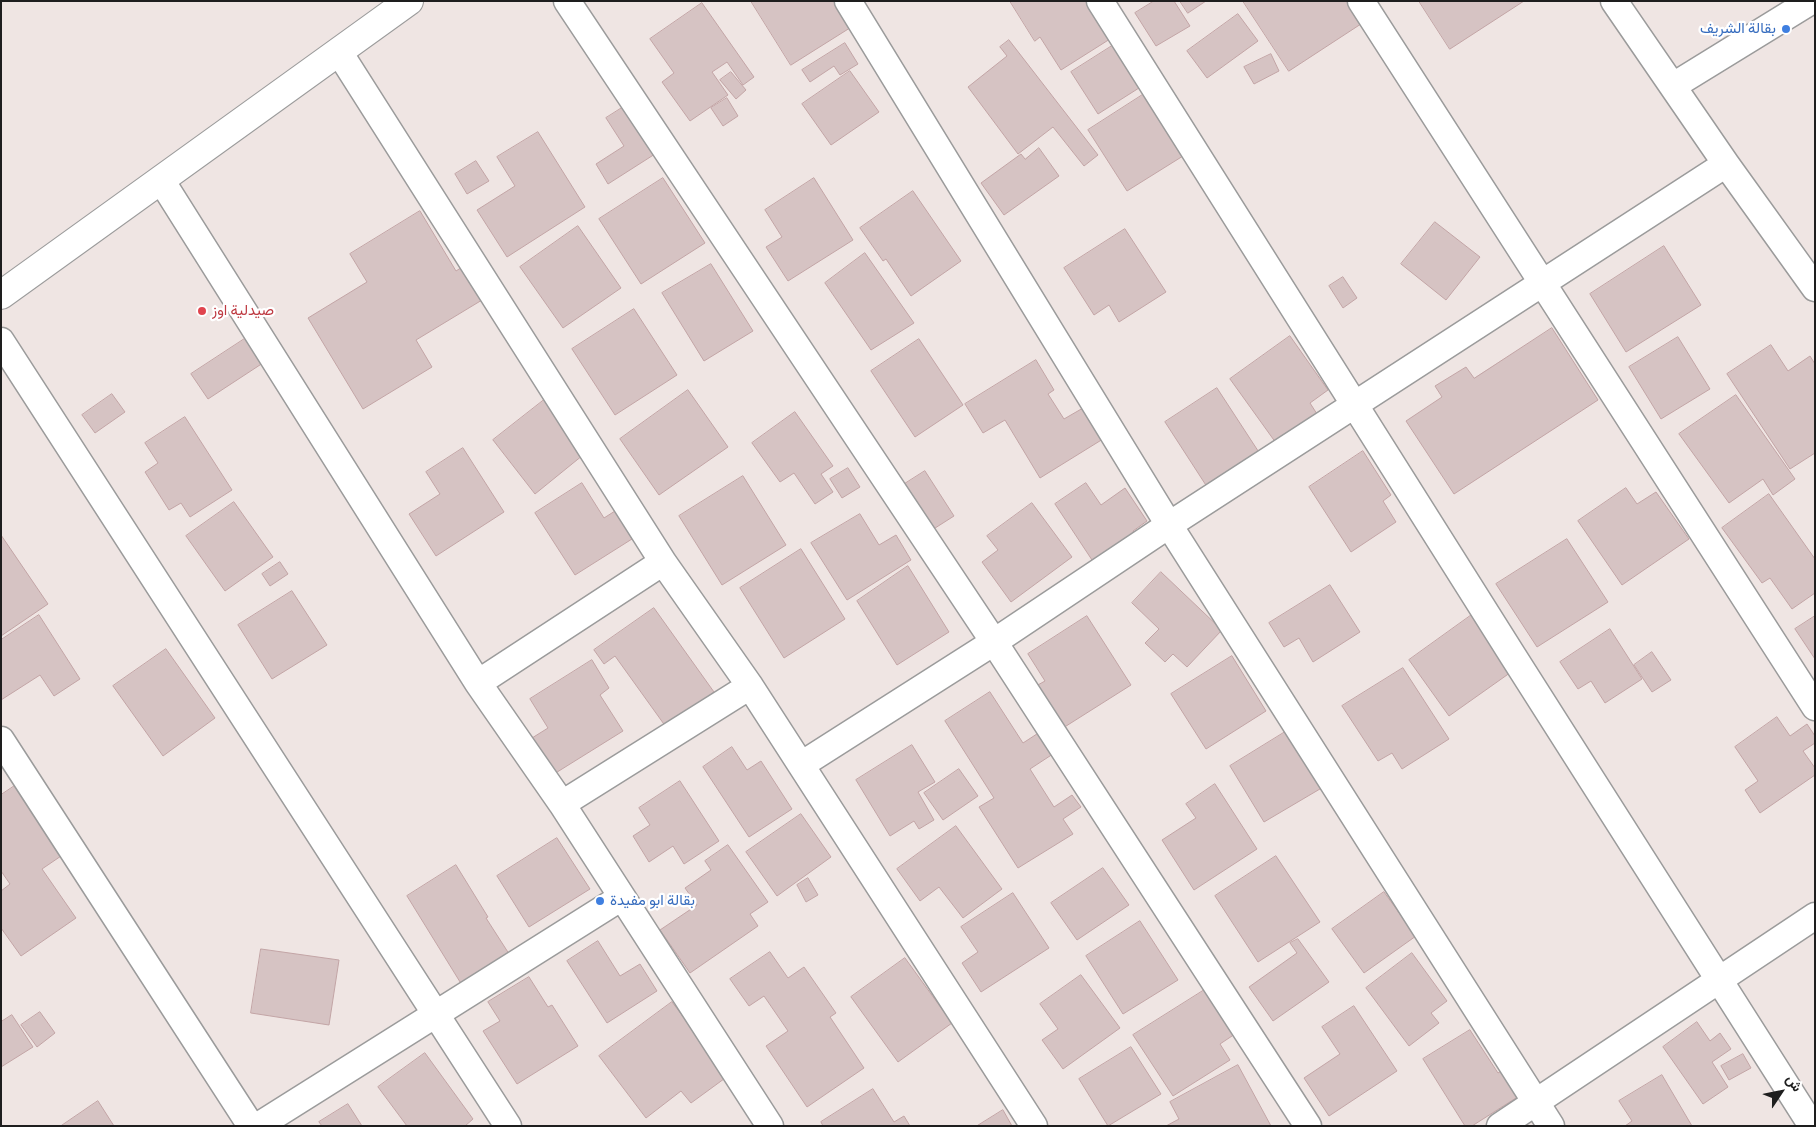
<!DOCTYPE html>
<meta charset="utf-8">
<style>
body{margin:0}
#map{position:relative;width:1816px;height:1127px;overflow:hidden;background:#efe5e3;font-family:Signika,Vazirmatn,sans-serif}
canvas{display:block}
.frame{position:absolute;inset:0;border:2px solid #1e1e1e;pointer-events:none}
.north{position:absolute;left:1756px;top:1067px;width:50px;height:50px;-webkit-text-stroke:4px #fff;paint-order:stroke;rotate:56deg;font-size:14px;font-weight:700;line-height:20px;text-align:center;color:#1e1e1e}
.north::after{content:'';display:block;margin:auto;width:18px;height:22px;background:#1e1e1e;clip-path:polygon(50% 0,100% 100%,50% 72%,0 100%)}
</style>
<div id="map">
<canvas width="1816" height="1127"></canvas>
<div class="frame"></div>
<div class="north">ش</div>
</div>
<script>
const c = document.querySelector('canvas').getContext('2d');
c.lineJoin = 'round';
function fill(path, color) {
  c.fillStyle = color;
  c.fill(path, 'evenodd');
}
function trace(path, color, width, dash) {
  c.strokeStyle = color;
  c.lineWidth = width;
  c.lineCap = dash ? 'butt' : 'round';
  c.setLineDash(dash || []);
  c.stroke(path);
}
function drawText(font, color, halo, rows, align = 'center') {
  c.font = font + ' Signika,Vazirmatn,sans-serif';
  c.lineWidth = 4.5;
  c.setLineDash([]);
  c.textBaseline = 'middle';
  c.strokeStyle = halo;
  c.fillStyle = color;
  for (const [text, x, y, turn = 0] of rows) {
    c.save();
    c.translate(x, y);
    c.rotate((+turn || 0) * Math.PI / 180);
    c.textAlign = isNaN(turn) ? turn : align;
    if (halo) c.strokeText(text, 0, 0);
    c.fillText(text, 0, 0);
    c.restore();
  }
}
const building = new Path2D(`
 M751,1H837L853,26L791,65Z
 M1010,1H1086L1110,39L1061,70L1040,37L1035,41Z
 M1154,1H1174L1190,26L1156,46L1135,13Z
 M1180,1H1206L1188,13Z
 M1243,1H1351L1364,22L1289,71Z
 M1419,1H1524L1450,49Z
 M702,3L754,77L743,85L727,62L712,72L728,95L690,121L662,82L674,73L650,39Z
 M1238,14L1258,41L1207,78L1187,51Z
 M1123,39L1150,81L1098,114L1071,72Z
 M1009,40L1098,155L1084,166L1053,127L1018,154L968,87L1007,56L1000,47Z
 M845,43L858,64L840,75L834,66L810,82L802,70Z
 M1271,54L1279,71L1254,84L1244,67Z
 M850,71L879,112L831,145L802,104Z
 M731,72L746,90L736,99L720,80Z
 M1144,94L1183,156L1127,191L1088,130Z
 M727,98L738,116L723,126L711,108Z
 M625,106L655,154L608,184L596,164L624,146L606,118Z
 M538,132L585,207L507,257L477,210L515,186L497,157Z
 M1039,148L1059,176L1004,215L981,183L1021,154L1025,159Z
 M476,161L489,181L467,194L455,174Z
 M663,178L705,243L641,284L599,219Z
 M814,178L853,240L788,281L766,247L782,237L765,210Z
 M913,191L961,261L911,296L886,259L883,261L860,228Z
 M420,211L456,271L467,264L487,297L416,340L432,367L363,409L308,318L367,282L350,254Z
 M1435,222L1480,257L1446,300L1401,264Z
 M578,226L621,288L563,328L520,267Z
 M1125,229L1166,292L1119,322L1109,305L1094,315L1064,268Z
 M1664,246L1701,305L1626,352L1590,294Z
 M865,253L914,323L871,350L825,283Z
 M711,264L753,331L704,361L662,293Z
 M1343,277L1357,298L1343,308L1329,286Z
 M634,309L677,375L615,415L572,349Z
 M1552,328L1598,400L1454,494L1406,421L1442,397L1435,386L1466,367L1474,378Z
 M249,336L266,361L208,399L191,374Z
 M1290,336L1328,390L1310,403L1317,414L1276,443L1230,379Z
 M1678,337L1710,389L1661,419L1629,367Z
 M919,339L963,405L915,437L871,371Z
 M1771,345L1788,371L1810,356L1815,364V453L1790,469L1727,374Z
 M1036,360L1054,390L1048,394L1064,419L1083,408L1103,439L1040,478L1005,420L983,433L965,404Z
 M1217,388L1264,460L1211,493L1165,422Z
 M688,390L728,447L659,495L620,439Z
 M112,394L125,412L95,433L82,415Z
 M1736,395L1795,479L1773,495L1763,479L1729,503L1679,434Z
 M544,400L588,451L535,494L493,440Z
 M795,412L833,466L821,474L833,492L815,504L794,473L780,482L752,443Z
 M185,417L232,490L190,517L181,503L169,510L145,472L158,463L145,443Z
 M463,448L504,512L436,556L409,514L440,494L426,472Z
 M1363,451L1391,495L1383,501L1396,522L1351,552L1309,487Z
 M848,468L860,487L842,498L830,479Z
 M925,471L954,516L932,530L903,485Z
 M743,476L786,545L722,585L679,516Z
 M582,483L604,518L615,511L632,539L575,575L535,513Z
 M1086,483L1101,505L1125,488L1147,521L1133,531L1141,543L1094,563L1055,504Z
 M1626,488L1637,504L1656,492L1689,539L1622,585L1578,521Z
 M1769,494L1815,559V593L1792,609L1770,578L1762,583L1722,528Z
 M234,502L273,557L225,591L186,536Z
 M1032,503L1072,557L1011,602L982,562L998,550L987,536Z
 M860,514L879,545L896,535L911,560L847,600L811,543Z
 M1,535L48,604L1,636Z
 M1567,539L1608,602L1537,647L1496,584Z
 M801,549L845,619L784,658L740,588Z
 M280,562L288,574L270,586L262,574Z
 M908,566L949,632L897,665L857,601Z
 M1161,572L1222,630L1187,667L1173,654L1165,662L1145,643L1159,629L1132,603Z
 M1330,585L1360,632L1313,662L1299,638L1284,647L1269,623Z
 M292,591L327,645L272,679L238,625Z
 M654,608L714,692L666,727L615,656L604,664L594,650Z
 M1473,614L1514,670L1449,716L1409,660Z
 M39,615L80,679L54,696L40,675L1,700V640Z
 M1087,616L1131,685L1063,728L1036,686L1045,681L1028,654Z
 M1815,616V659L1795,629Z
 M1610,629L1642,679L1605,703L1591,681L1578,689L1560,662Z
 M166,649L215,718L163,756L113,686Z
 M1652,652L1671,680L1652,692L1634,665Z
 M1232,656L1266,711L1206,749L1171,694Z
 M592,660L609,688L600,695L623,731L554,774L532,738L548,728L530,699Z
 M1403,668L1449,739L1402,769L1392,753L1378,761L1342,706Z
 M990,692L1023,743L1043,730L1056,752L1030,769L1054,807L1072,795L1081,807L1063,819L1073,834L1018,868L979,807L994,798L945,721Z
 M1777,717L1790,736L1807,724L1815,736V743L1803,751L1815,768V775L1760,813L1745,790L1758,781L1735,747Z
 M1290,729L1325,786L1264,822L1230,766Z
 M912,745L935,782L918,792L934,820L919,829L914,821L890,836L856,780Z
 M732,747L747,770L761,761L792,809L749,837L703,767Z
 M959,769L978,796L943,820L924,793Z
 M680,781L719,841L684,864L673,846L649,862L633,836L650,825L639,808Z
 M1215,784L1257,849L1194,890L1162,840L1196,818L1186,804Z
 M16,785L64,854L42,869L76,918L21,956L1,928V891L10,884L1,871V795Z
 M801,814L831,857L777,896L746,852Z
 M956,826L1002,889L963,918L939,887L920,901L897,869Z
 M557,838L590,889L529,927L497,876Z
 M728,845L768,902L750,914L758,926L690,973L660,930L697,905L685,888L711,870L705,861Z
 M1276,856L1320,922L1258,962L1215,896Z
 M456,865L488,917L486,918L513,960L465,990L407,896Z
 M1103,868L1129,905L1077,940L1051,903Z
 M808,878L818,895L806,902L797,885Z
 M1384,892L1416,936L1364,973L1332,929Z
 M1013,893L1049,948L981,992L962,963L978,952L961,927Z
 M1140,921L1178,980L1123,1014L1086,956Z
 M1298,939L1329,982L1273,1021L1249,987L1297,953L1290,943Z
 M598,941L620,976L640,964L657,991L607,1023L567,961Z
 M261,949L339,960L329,1025L251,1013Z
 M770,952L788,978L804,967L836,1013L830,1017L864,1068L807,1107L766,1046L788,1031L764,996L749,1006L730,979Z
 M1412,953L1447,1001L1431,1013L1439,1023L1409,1046L1366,988Z
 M905,958L952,1023L898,1062L851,997Z
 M1081,975L1120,1028L1063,1069L1042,1040L1058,1029L1040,1004Z
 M529,977L548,1007L552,1005L578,1046L517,1084L483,1031L500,1021L488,1002Z
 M1206,989L1235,1034L1220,1044L1230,1060L1173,1096L1133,1035Z
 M672,1002L728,1076L691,1103L681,1091L646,1118L599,1056Z
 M1354,1006L1397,1071L1329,1116L1304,1078L1340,1054L1322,1027Z
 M40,1012L55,1033L37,1047L21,1025Z
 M12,1015L33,1047L1,1067V1022Z
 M1697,1022L1710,1041L1720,1033L1731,1049L1712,1062L1728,1087L1703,1104L1663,1047Z
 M1470,1030L1498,1073L1511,1065L1527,1091L1472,1126H1465L1423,1059Z
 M1131,1047L1161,1094L1108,1126L1079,1079Z
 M425,1053L473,1119L465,1126H407L378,1087Z
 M1743,1054L1751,1068L1729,1080L1721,1066Z
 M1238,1065L1271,1126H1166L1179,1119L1170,1102Z
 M1662,1075L1692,1126H1625L1632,1121L1619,1101Z
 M873,1089L894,1122L904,1116L910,1126H823L821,1122Z
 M98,1101L114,1126H61Z
 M348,1104L362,1126H322L319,1122Z
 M1003,1110L1012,1126H977Z`);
const minor = new Path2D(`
 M567,1L994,642L1308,1126
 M848,1L1169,525L1551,1126
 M1100,1L1513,656L1812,1126
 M1361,1L1815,707
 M1614,1L1726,164L1815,288
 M339,52L663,562L750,686L1034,1126
 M1673,86L1811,1
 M161,180L478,683L562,804L770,1126
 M1,341L508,1126
 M478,683L663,562
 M1,740L251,1126
 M801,765L994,642L1169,525L1726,164
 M562,804L750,686
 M258,1126L622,897
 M1500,1126L1815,916`);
const tertiary = new Path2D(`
 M1,295L409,1`);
const markers = [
 [1786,29,5,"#3f7fe0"],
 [202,311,5,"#e0444e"],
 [600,901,5,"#3f7fe0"]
];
const shopNames = [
 ["بقالة الشريف",1776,29],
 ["بقالة ابو مفيدة",610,901,"left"]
];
const healthNames = [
 ["صيدلية اوز",212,311]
];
fill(building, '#d6c3c3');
trace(building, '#c2a4a5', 1);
trace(minor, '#9b9b9b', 29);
trace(tertiary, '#9b9b9b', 30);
trace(minor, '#fff', 26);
trace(tertiary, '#fff', 28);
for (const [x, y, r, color] of markers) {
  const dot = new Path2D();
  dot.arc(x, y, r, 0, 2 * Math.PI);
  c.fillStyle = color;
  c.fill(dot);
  trace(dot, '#fff', 2);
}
drawText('15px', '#366cbe', '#fff', shopNames, 'right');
drawText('15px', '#be3a42', '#fff', healthNames, 'left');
</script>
